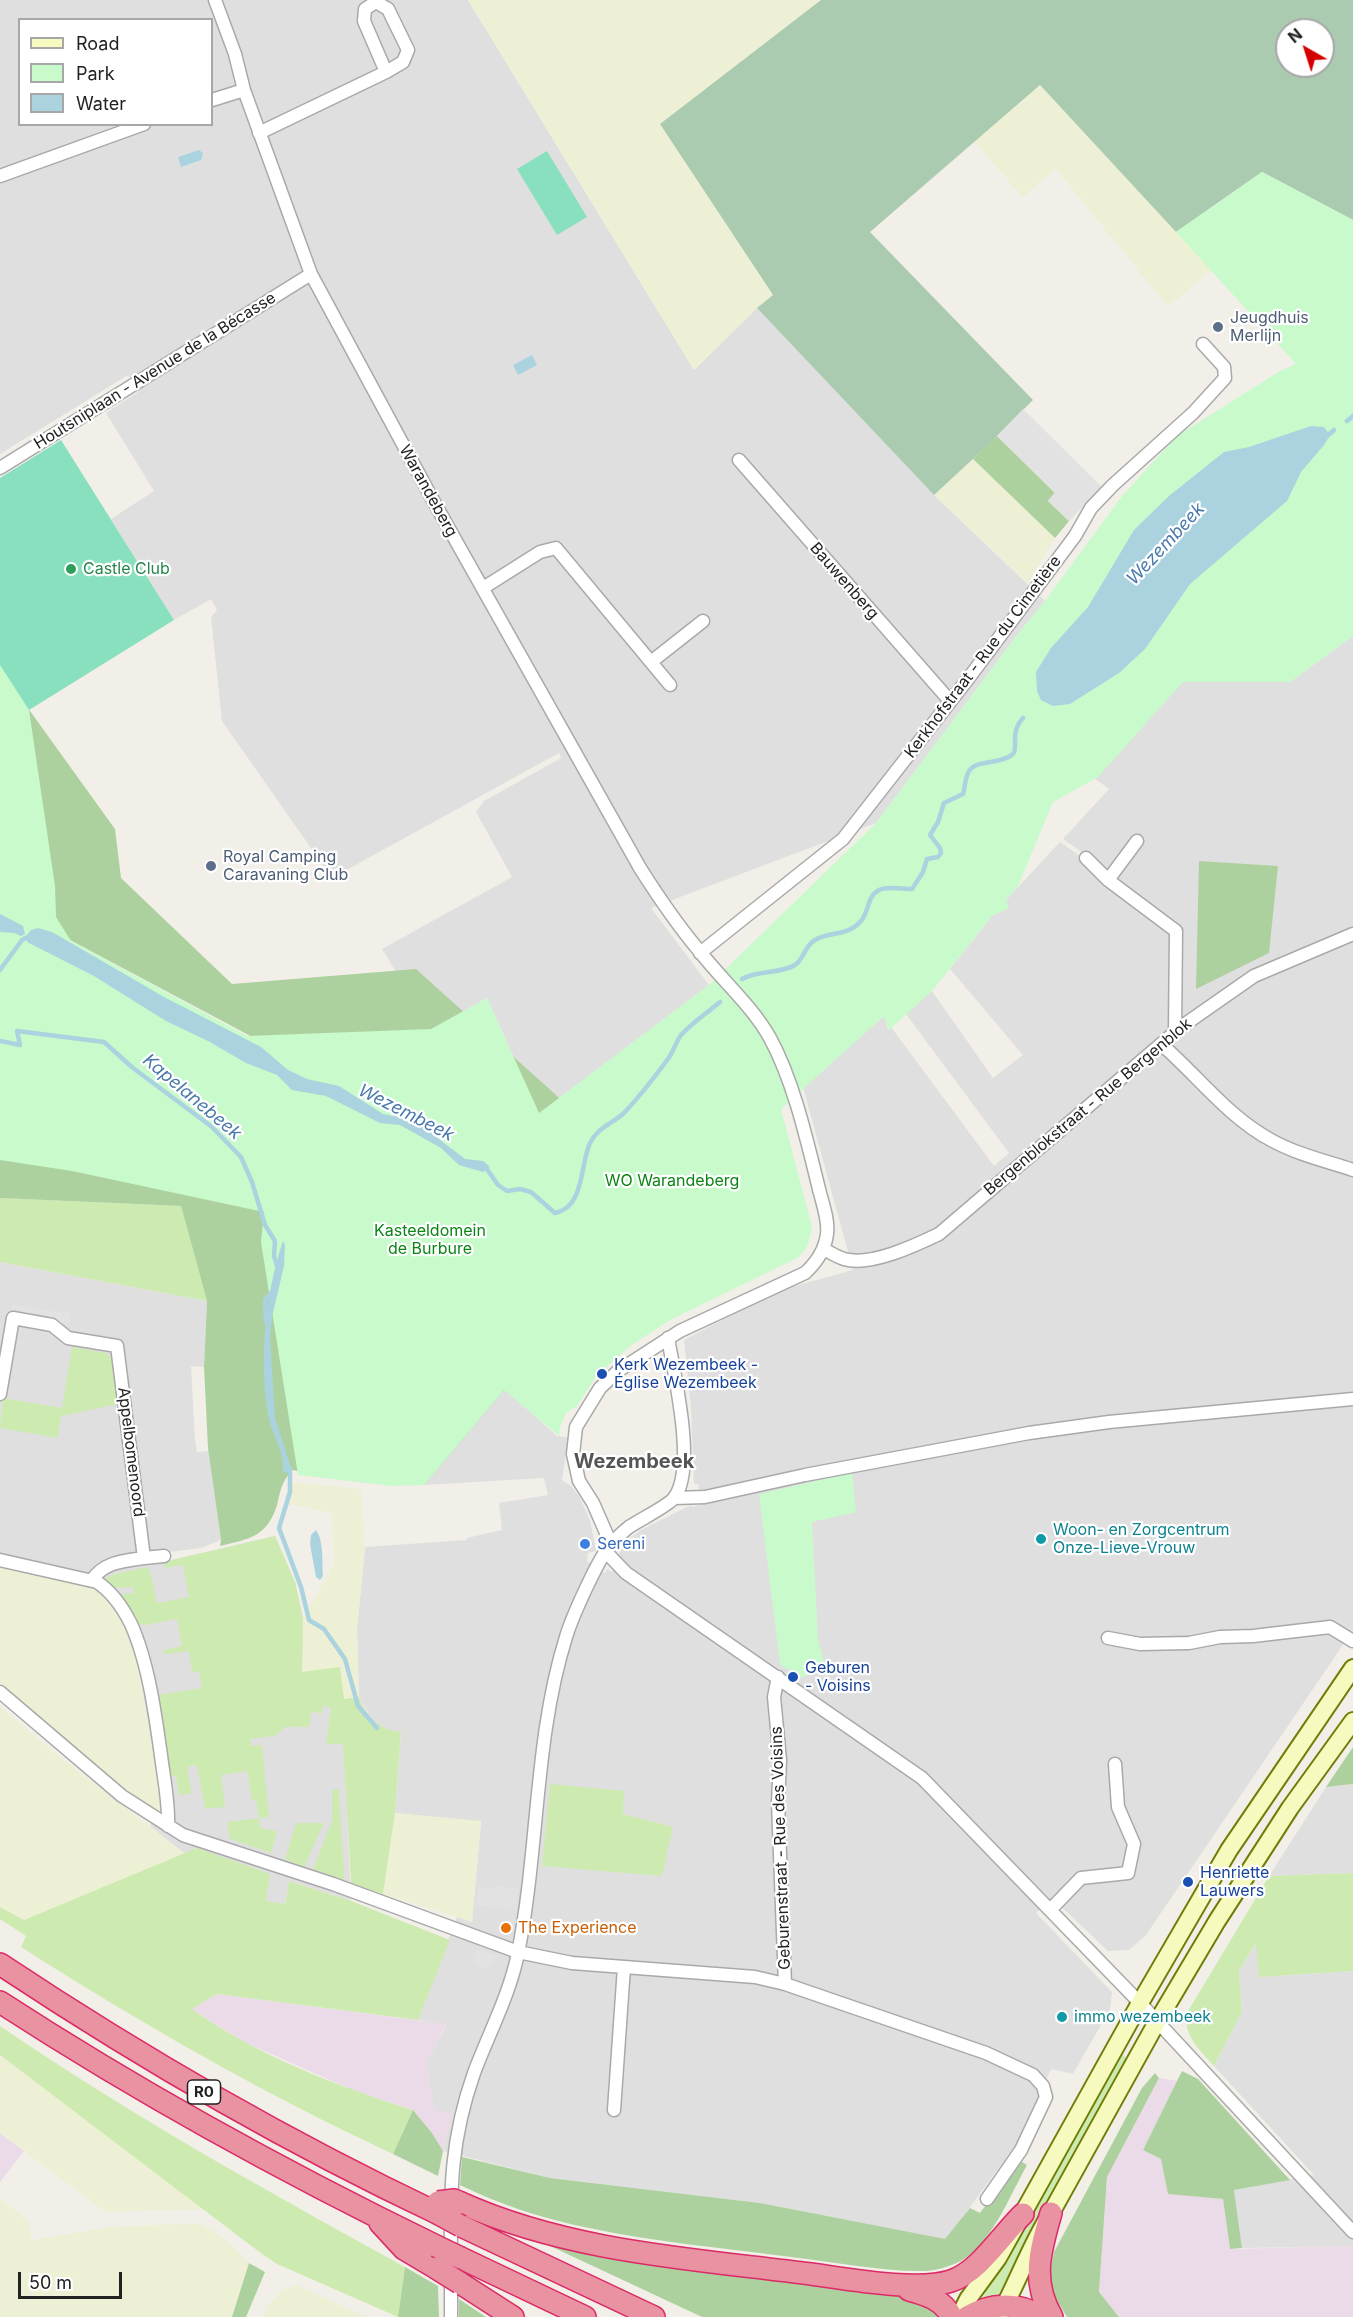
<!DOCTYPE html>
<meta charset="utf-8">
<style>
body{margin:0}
#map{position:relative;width:1353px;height:2317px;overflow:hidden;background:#f2efe9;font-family:Inter,sans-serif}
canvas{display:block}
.legend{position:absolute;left:18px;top:18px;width:195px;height:108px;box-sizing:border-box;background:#fff;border:2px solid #a7a7a7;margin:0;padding:8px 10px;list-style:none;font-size:18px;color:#222}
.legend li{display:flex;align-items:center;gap:12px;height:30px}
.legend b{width:30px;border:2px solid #a7a7a7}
.north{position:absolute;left:1275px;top:18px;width:60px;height:60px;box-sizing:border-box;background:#fff;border:2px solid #a7a7a7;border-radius:50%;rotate:321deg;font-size:16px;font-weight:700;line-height:24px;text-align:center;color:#222}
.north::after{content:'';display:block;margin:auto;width:21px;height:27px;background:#d40000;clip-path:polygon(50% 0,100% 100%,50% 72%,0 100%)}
.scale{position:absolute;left:18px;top:2272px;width:104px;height:27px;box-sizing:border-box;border:3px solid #222;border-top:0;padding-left:8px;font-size:18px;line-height:21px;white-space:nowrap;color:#222;-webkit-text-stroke:4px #fff;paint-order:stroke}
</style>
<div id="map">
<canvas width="1353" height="2317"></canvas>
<ul class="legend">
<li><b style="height:8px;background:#f7fabf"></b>Road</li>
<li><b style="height:16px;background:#c8facc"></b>Park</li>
<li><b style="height:16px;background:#aad3df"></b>Water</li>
</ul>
<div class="north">N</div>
<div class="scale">50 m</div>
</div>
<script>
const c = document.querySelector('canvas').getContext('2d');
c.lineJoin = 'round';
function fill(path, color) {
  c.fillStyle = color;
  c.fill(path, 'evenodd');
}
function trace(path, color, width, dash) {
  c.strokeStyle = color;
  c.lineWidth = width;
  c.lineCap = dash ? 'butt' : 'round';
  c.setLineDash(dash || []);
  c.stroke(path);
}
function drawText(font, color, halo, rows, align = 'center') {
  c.font = font + ' Inter,sans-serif';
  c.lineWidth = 4.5;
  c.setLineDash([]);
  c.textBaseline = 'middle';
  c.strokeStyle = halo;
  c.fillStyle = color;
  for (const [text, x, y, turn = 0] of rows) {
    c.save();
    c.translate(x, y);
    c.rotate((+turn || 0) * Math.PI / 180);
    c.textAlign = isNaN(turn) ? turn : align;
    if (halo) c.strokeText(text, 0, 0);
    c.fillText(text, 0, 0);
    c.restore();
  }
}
const residential = new Path2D(`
 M0,0H468L694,370L757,308L934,495L1045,601L1017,635L876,823L651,908L709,985L539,1113L487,998L431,1029L382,949L512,877L476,812L484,801L561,758L559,753L332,878L222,721L211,617L217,610L211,599L174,620L111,519L154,491L106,413L138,392L128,375L0,454ZM20,20H212V124H20Z
 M1353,636V1630L1146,1935L1129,1950L1108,1951L1052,1898L1036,1913L1112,1992L1110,2009L1073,2074L1051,2069L1017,2143L946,2240L760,2203L550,2178L443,2151L452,2115L434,2110L426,2063L446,2025L418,2020L457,1917L472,1921L481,1822L395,1813L401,1733L391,1731L379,1726L369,1715L359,1697L357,1629L365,1547L467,1540V1538L502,1530L499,1503L548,1495L544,1478L424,1485L505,1389L557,1436L566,1437L568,1440L562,1480L572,1487L580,1498L590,1520L596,1551L588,1553L587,1561L605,1573L607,1569L612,1572L623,1544L639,1531L691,1505L693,1507L702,1504L698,1484H694L691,1408L684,1340L777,1291L853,1270L803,1087L884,1016L888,1029L891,1027L994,1166L1009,1153L906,1014L932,991L993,1078L1023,1055L950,969L992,916L1008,908L1005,901L1060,842L1083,858L1087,856L1063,839L1109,789L1072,762L1165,679L1290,682Z
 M0,1262L207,1301L204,1367L191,1366L195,1440L197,1452L209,1451L221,1540L201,1548L154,1554L150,1565L275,1536L295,1582L303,1618L304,1637L340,1667L351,1901L289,1881L267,2000L197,1848L185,1854L150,1826L157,1816L79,1581L0,1566Z
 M1353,1784V1873L1269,1876L1326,1787Z
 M1257,1942L1259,1977L1353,1971V2246L1242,2248L1234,2190L1314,2175L1214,2066L1242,2012L1239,1971Z`);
const industrial = new Path2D(`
 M217,1994L446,2024L426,2063L434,2109L452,2115L443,2151L432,2133L413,2110L357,2092L244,2042L191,2009Z
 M1159,2078L1178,2081L1143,2150L1161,2159L1169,2194L1223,2199L1230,2249L1353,2246V2317H1119L1099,2293L1107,2177Z
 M0,2133L24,2151L0,2182Z`);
const farmland = new Path2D(`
 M468,0H821L660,124L773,296L757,308L694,370Z
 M1040,85L1211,270L1168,307L1056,169L1023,197L974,142Z
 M973,459L1055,538L1028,583L934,495Z
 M291,1482L361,1489L365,1547L357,1629L359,1697L343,1700L302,1672L303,1618L334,1564L332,1513L285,1503L288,1485Z
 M0,1566L79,1581L106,1596L122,1621L139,1667L163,1812L157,1816L0,1684Z
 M0,1706L52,1751L185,1854L24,1920L0,1907Z
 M395,1813L481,1821L472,1922L383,1894Z
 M0,2055L205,2209L106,2212L24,2151L0,2133Z
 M0,2199L28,2220L32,2240L109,2227L200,2223L226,2240L249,2263L232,2317H0Z
 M297,2285L366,2317H263L270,2302L283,2290Z`);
const grass = new Path2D(`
 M0,1198L181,1206L207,1301L0,1262Z
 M72,1347L106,1353L112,1358L119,1404L61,1416L58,1438L0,1428L3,1398L62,1408Z
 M275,1536L295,1582L303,1618L302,1672L340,1667L344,1699L359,1697C367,1717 379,1730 401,1732L395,1813L383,1894L351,1883L343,1744H326L331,1707L323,1706L322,1713L311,1712L309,1727H285L275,1736L250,1739L251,1746L262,1745L269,1817L259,1818L260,1828L277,1831L271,1853L230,1839L227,1822L259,1818L256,1800H252L247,1771L221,1775L225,1807L205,1809L197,1765L187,1767L192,1793L179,1795L176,1776L168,1777L157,1695L202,1688L199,1671L192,1672L189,1651L163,1654V1650L182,1646L177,1619L145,1625L137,1624L117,1595L134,1593L133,1587L112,1588L106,1578L111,1575L147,1567L150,1571L157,1603L189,1597L183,1565L165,1568L164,1562Z
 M550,1784L624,1791L623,1814L673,1827L662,1876L542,1866Z
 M339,1789L344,1873V1880L313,1869L332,1821V1790Z
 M296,1823H324L304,1867L285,1859Z
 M197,1848L270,1874L266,1901L285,1904L289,1881L351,1901L450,1940L418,2020L217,1994L192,2009C254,2054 339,2087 413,2110L393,2154C264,2094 140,2023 21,1947L26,1936L0,1919V1907L24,1920Z
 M1353,1873V1971L1259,1977L1256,1943L1239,1971L1242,2012L1214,2066C1200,2050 1183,2036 1187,2013L1269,1876Z
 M0,2026C130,2115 267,2191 405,2267L398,2317L277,2264L258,2251L0,2055Z
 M1120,2047L1127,2061L996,2299L980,2303Z`);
const forest = new Path2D(`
 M997,436L1055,493L1048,501L1069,521L1055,538L973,459Z
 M0,678L30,711L115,829L121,878L232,984L416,969L566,1104L540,1190L38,923Z
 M1199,861L1278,866L1269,953L1196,989Z
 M0,1002L505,1389L424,1485L291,1470L286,1459L289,1474C281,1484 280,1493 277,1505C267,1537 249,1539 220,1546L221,1540L208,1448L204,1367L207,1301L181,1206L0,1198Z
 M1353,1747V1784L1326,1787Z
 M1182,2071L1198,2079L1290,2180L1234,2190L1242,2248L1230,2249L1223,2199L1168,2194L1161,2159L1143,2150Z
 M1155,2073L1159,2078L1107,2177L1099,2292L1119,2317H1067C1049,2288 1047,2286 1054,2252L1142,2088Z
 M413,2110L432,2133L443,2151L438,2176L393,2154Z
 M462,2157L550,2178L760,2203L945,2239L970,2208L980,2213L1019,2160L1027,2165C1010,2195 990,2248 957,2263C947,2267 937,2270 927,2271C883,2272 835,2262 791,2257C724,2248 655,2242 589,2228C544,2219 501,2205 460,2185Z
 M533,2238L912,2296L942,2317H702Z
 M249,2263L265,2272L246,2317H232Z
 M405,2267L438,2286L439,2317H398Z
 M459,2299L486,2317H459Z`);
const cemetery = new Path2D(`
 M821,0H1353V220L1262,172L1176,232L1040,85L870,232L1033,400L988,445L934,495L757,308L773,295L660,124ZM1287,30H1323V66H1287Z`);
const park = new Path2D(`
 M1262,172L1353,220V636L1290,682H1183L1098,777L1053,802L1018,886L1006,900L1009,908L992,916L932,991L889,1030L884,1016L781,1109L812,1227L807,1247L799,1257L670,1320L630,1346L596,1376L577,1406L566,1413L560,1427L559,1436L504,1390L424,1485L392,1486L298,1475L261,1242L264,1212L72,1171L0,1160V665L29,710L55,886L56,917L71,941L247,1036L431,1029L487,998L539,1113L709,985L876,823L1017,635L1045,601L1122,496L1177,436L1280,371L1296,364L1176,232Z
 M852,1473L856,1512L812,1522L818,1639L825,1666L801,1678L780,1664L759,1494Z`);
const pitch = new Path2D(`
 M547,151L587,217L557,235L517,169Z
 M61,440L174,620L29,710L0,665V478Z`);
const parking = new Path2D(`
 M1023,409L1102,487L1069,521L1048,501L1055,492L997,436Z
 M12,1304L71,1314L69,1325L10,1314Z
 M494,1886L518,1888L517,1910L476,1905L478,1887L493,1888Z
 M478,1948L498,1956L487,1969L472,1963Z`);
const water = new Path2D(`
 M199,150L203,153L201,160L181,167L178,157Z
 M532,355L537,365L518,375L513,365Z
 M1311,426L1324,427L1330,435L1324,445L1301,472L1287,501L1190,584L1145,649L1119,673L1070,704L1053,706L1041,700L1037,691L1036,672L1051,648L1088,607L1134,530L1169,496L1224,452L1249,447Z
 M0,914L23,926L25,934L21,936L14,933L0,932Z
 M38,928L52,932L164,997L261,1047L288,1070L307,1079L339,1086L383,1114L404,1118L423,1127L465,1159L483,1161L490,1167L483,1172L459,1165L441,1148L400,1125L380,1123L326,1096L292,1090L277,1075L246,1063L208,1041L166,1021L94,976L27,942V935L31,930Z
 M283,1241L285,1245L284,1266L272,1317L270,1337L275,1418L291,1468L290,1472L286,1473L283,1471C285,1450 271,1434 268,1414C259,1359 265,1294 283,1241Z
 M316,1530C324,1541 322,1563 323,1576L320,1580L316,1577L310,1544L311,1535Z`);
const stream = new Path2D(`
 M1347,421L1353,416
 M1325,438L1334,430
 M0,970L22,940L30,936
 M742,979C757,970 781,974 795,965C804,959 805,945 815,940C830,931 847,937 861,921C869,912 867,896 879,890C888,886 902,889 912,889L923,872L927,859L938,857L941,853L940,848L930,835L938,822L944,803L963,794C965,788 965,777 969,771C977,759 1001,765 1013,754C1019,748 1009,733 1023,718
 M0,1041L20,1045L17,1031L104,1042L133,1068L212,1127L241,1157L252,1182L265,1225L275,1241L274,1256L278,1269
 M484,1165L498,1185L507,1191L520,1189L531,1192L555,1213C585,1207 580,1164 590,1143C598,1127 612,1124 624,1113C640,1096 654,1078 668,1059C673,1052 676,1042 681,1035C692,1023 707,1013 720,1002
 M266,1322L265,1300L273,1291
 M290,1468V1492L279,1528L301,1587L309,1620L324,1629L345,1659L358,1706L377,1728`);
const street = new Path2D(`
 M215,0L235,54L244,90L311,274L434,502L640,868C659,898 678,926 701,953C723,981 752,1006 770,1038C794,1082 807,1141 819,1189C822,1202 829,1220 827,1234C825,1250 817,1262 805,1273L680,1331L618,1371L600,1388L576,1427L573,1454L579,1481L593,1503L611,1544
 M212,100L244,90
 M259,133L386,72L403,62L408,50L388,9L376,2L365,9L364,21L386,72
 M0,176L144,124
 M739,460L950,701
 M0,468L311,274
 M483,588L540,552L556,548L670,685
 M651,662L703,621
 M1086,858L1108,880L1176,931L1175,1031
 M1108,880L1137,841
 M700,953L843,839L971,675L1075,536L1091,508L1113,485L1193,413L1225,378L1224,367L1203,344
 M1161,1044C1197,1075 1228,1117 1271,1140C1296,1154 1326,1161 1353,1170
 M823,1249C830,1252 837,1257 844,1259C870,1267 916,1245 939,1234L1181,1027L1254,976L1353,934
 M0,1394L13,1318L52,1325L68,1338L117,1346L144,1558C123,1561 104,1562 92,1580
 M674,1498L705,1497L805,1475L1029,1433L1109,1422L1353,1399
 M606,1552L626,1573L922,1778L1140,2003L1353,2232
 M144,1558L164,1556
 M0,1560L97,1582C112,1592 123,1608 131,1624C149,1664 156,1719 162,1763C165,1784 169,1805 168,1826
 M1108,1638L1140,1644L1189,1643L1220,1637L1253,1636L1330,1627L1353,1641
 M778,1677L774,1697L780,1760L778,1803L785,1984
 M0,1692L122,1796L183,1835L333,1884L518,1952L572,1963L755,1977L785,1984L986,2053L1033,2075L1043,2086L1046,2097L1021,2150L987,2199
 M1051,1909L1081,1878L1128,1873L1134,1844L1118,1807L1115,1764
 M614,2110L624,1967
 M451,2257C450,2189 451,2138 474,2073C489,2033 510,1994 518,1953C539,1849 534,1739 566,1637C572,1617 598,1559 611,1544C616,1538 623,1532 629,1527C639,1520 668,1506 674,1498C697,1468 674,1374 668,1338
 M451,2317V2274`);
const secondary = new Path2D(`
 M999,2316C1018,2282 1030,2246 1051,2213L1157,2022L1217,1921L1290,1808L1353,1721
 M959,2317L968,2299L998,2258L1140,2003L1229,1850L1353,1668`);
const highway = new Path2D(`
 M0,1964C140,2057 285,2141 437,2213
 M0,2002C140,2093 286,2173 436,2246
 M461,2203C570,2252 694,2259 811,2274C848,2279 918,2292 951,2281C979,2272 1002,2234 1023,2214
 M1051,2213C1040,2251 1031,2281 1052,2317
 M380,2223L404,2249L436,2268
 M461,2226L654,2317
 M461,2258L585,2317
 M460,2283L513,2317
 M909,2290C927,2295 942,2299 952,2317
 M967,2317C991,2303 1017,2302 1042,2317`);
const highwayBridge = new Path2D(`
 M438,2202L454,2200L461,2203
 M437,2213L461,2226
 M436,2246L461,2258
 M436,2268L460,2283`);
const markers = [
 [1218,327,6,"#5c6f8a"],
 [71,569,6,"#2e9e5b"],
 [211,866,6,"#5c6f8a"],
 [602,1374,6,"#1a4fb4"],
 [1041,1539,6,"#0f9aa8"],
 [585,1544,6,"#3f7fe0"],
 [793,1677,6,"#1a4fb4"],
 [1188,1882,6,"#1a4fb4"],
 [506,1928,6,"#e8710a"],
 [1062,2017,6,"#0f9aa8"]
];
const shields = [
 [204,2092,33]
];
const shieldNames = [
 ["R0",204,2092]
];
const serviceNames = [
 ["Jeugdhuis",1230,318],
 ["Merlijn",1230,336],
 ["Royal Camping",223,857],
 ["Caravaning Club",223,875]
];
const streetNames = [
 ["Houtsniplaan - Avenue de la Bécasse",155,371,-32],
 ["Warandeberg",428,491,61],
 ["Bauwenberg",844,581,49],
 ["Kerkhofstraat - Rue du Cimetière",983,657,-53],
 ["Bergenblokstraat - Rue Bergenblok",1088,1107,-40],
 ["Appelbomenoord",131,1452,83],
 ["Geburenstraat - Rue des Voisins",781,1848,-92]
];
const leisureNames = [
 ["Castle Club",83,569]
];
const parkNames = [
 ["WO Warandeberg",672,1181],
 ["Kasteeldomein",430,1231],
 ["de Burbure",430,1249]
];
const transitNames = [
 ["Kerk Wezembeek -",614,1365],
 ["Église Wezembeek",614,1383],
 ["Geburen",805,1668],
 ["- Voisins",805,1686],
 ["Henriette",1200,1873],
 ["Lauwers",1200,1891]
];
const cultureNames = [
 ["Woon- en Zorgcentrum",1053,1530],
 ["Onze-Lieve-Vrouw",1053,1548],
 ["immo wezembeek",1074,2017]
];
const shopNames = [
 ["Sereni",597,1544]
];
const foodNames = [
 ["The Experience",518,1928]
];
const waterNames = [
 ["Wezembeek",1166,544,-47],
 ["Kapelanebeek",192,1097,40],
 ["Wezembeek",406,1113,27]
];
const quarterNames = [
 ["Wezembeek",634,1462]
];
fill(residential, '#e0dfdf');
fill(industrial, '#ebdbe8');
fill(farmland, '#eef0d5');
fill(grass, '#cdebb0');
fill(forest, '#add19e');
fill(cemetery, '#aacbaf');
fill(park, '#c8facc');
fill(pitch, '#88e0be');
fill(parking, '#e2e2e2');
fill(water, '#aad3df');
trace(stream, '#aad3df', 4.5);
trace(street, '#a9a9a9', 15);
trace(secondary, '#707d05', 20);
trace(highway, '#dc2a67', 24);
trace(street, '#fff', 12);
trace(secondary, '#f7fabf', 16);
trace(highway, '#e892a2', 21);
trace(highwayBridge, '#dc2a67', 24, []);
trace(highwayBridge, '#e892a2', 21);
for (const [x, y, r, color] of markers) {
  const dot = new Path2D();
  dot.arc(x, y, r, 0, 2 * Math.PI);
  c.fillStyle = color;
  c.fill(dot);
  trace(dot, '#fff', 2);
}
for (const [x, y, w] of shields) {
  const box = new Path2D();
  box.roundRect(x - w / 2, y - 12, w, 24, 4.5);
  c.fillStyle = '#fff';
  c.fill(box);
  trace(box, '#222', 1.5);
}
drawText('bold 15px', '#222', null, shieldNames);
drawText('16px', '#4e5e75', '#fff', serviceNames, 'left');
drawText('16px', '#222', '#fff', streetNames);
drawText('16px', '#27864d', '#fff', leisureNames, 'left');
drawText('16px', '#0c8416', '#fff', parkNames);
drawText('16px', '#164399', '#fff', transitNames, 'left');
drawText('16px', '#0d838f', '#fff', cultureNames, 'left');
drawText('16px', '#366cbe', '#fff', shopNames, 'left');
drawText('16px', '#c56008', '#fff', foodNames, 'left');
drawText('italic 18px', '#4a7aab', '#fff', waterNames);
drawText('bold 20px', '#555', '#fff', quarterNames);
</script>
